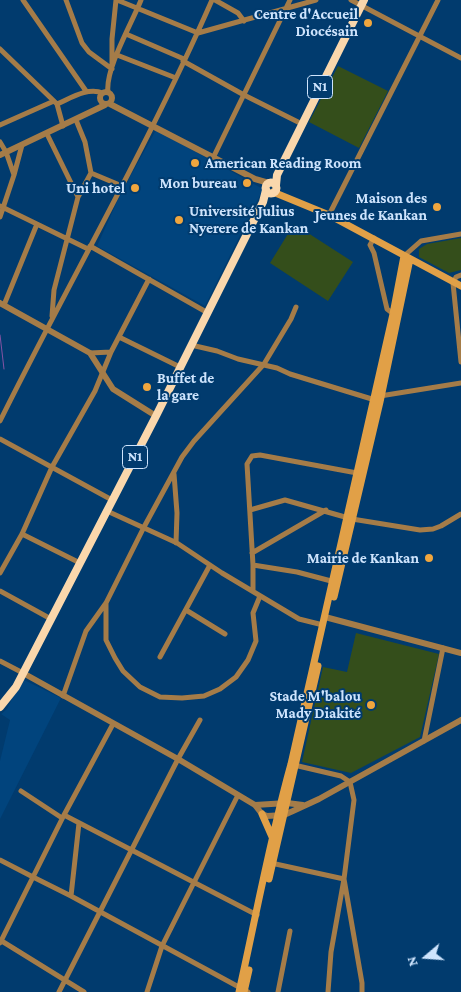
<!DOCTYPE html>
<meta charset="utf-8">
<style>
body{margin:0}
#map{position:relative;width:461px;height:992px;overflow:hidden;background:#013b6e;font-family:"Crimson Pro",serif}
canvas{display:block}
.north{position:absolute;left:401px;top:932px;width:50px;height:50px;-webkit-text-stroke:4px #013b6e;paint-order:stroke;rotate:252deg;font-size:14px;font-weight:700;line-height:20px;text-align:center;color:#cee4fd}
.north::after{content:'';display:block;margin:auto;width:18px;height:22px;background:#cee4fd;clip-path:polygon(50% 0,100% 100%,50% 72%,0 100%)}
</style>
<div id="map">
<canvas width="461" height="992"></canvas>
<div class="north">N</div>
</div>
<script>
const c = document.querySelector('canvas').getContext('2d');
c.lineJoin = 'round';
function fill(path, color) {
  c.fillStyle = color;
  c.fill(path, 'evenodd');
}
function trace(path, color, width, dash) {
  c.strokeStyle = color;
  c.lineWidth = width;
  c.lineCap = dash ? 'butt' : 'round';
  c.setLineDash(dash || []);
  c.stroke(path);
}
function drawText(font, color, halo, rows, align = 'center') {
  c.font = font + ' "Crimson Pro",serif';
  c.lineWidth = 4;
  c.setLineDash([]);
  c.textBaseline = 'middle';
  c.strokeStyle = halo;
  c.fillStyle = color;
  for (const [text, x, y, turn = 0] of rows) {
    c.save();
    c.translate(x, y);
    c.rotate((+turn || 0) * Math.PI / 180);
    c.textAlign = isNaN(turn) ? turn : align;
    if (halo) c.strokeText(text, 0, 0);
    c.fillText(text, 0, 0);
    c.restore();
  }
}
const built = new Path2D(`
 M156,130L263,189L205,306L97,246L121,193Z
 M22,679L61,698L0,819V761L10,720L1,714L7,709Z`);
const green = new Path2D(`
 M338,66L388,91L359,148L309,122Z
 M294,224L353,262L328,301L270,263Z
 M461,238V270L449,273L419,257V249L427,244Z
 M356,633L439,654L420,737L351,773L302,762L323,667L347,672Z`);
const stream = new Path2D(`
 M0,335L4,369`);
const minor = new Path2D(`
 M23,0L86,91
 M66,0L82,43L89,52L112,69
 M117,0L198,33L316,0
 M215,0L238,13L244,21
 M351,0L461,58
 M126,34L184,59
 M0,49L57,104L63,126
 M117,55L176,78
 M183,61L244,95L302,124
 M112,66V39L116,0
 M108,92C105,69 132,23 141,0
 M57,104C71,98 87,87 103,93
 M76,120L85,142L91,173
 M0,125L54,101
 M47,134L78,197L54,290L52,316
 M0,142L6,152L14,175L0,217
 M213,158L290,0
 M14,175L22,145
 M78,197L91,173L122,186
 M0,206L88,249
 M329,215L438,0
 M374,238L370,245L374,253L387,309L396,316
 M90,246L208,313
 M404,256L421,241L461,234
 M461,275L456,277L453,283L461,362
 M4,305L37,224
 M119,337L180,367
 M191,345L217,351L238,359L277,368L290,374L375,400
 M90,353L111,352
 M380,396L461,383
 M0,421C70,280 149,144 212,0
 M0,439L112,500
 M174,474L177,513L176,543
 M250,510L285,500L352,519L420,530L433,529L441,526L461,514
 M107,511L177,543L222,573L299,619L323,625
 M22,534L80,563
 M252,553L326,510
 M253,565L297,572L335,582
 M0,573L22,534L52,467L95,391L111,352L149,279
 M0,591L51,619
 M253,591V565L247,464L252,456L260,455L357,473
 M106,603V640L115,658L123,671L140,687L160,697L182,698L204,696L220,689L236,677L248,660L256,641L253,613L260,596
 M186,610L225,634
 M160,657L210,565
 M0,661L23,673
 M63,696L86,631L106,603L144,527L182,457L194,441L264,364L291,319L296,307
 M424,741L443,648
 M294,765L341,776L350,782L354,800L344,879L331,952L328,992
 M21,791L62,818
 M64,815L257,915
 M79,823L71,896L248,992
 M0,860L33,877L64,815L113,724
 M271,863L344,879L362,983V992
 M0,940L84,992
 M0,943L33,877L71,896
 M59,992L178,759L200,720
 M147,992L162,946L238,795
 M278,992L290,931`);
const tertiary = new Path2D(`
 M100 98a6 6 0 1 1 12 0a6 6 0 1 1-12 0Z
 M110,104L255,179L269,183
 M0,155L105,105
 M0,303L90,353L113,389L156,416
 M325,617L461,653
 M23,673L178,759L255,805L262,814L267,816L284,815L293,811L319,799L461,720
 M255,805L287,803L303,805`);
const secondary = new Path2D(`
 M273,192L329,215L461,286
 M334,597L380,402L410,259
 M262,814L273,839
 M269,879L318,666
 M239,992C256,916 270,839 291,764L393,314L404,256
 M244,992L249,970`);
const trunk = new Path2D(`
 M265.5 188a5.5 5.5 0 1 1 11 0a5.5 5.5 0 1 1-11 0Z
 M276,185L277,175L364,0
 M0,707L16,687L156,416L263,202L266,190`);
const markers = [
 [368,23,5,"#f0a63e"],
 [195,163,5,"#f0a63e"],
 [247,183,5,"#f0a63e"],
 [135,188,5,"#f0a63e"],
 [437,207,5,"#f0a63e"],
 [179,220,5,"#f0a63e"],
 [147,387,5,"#f0a63e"],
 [429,558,5,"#f0a63e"],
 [371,705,5,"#f0a63e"]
];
const shields = [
 [320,87,25],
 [135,457,25]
];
const shieldNames = [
 ["N1",320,87],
 ["N1",135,457]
];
const poiNames = [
 ["Centre d'Accueil",358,14],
 ["Diocésain",358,31],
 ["American Reading Room",205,163,"left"],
 ["Mon bureau",237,183],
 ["Uni hotel",125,188],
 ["Maison des",427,198],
 ["Jeunes de Kankan",427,215],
 ["Université Julius",189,211,"left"],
 ["Nyerere de Kankan",189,228,"left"],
 ["Buffet de",157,378,"left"],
 ["la gare",157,395,"left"],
 ["Mairie de Kankan",419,558],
 ["Stade M'balou",361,696],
 ["Mady Diakité",361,713]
];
fill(built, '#01447d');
fill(green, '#344e1b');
trace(stream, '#8553a3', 1);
trace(minor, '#a57c48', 5);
trace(tertiary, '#a57c48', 6);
trace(secondary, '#e1a047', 7);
trace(trunk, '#fad7ac', 8);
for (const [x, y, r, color] of markers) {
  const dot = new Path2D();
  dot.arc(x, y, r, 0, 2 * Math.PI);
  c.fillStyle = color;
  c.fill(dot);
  trace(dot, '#013b6e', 2);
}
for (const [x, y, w] of shields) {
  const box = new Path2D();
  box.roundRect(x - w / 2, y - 11.5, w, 23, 4);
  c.fillStyle = '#013b6e';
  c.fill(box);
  trace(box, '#cee4fd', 1);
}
drawText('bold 14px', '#cee4fd', null, shieldNames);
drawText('bold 15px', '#cee4fd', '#013b6e', poiNames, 'right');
</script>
